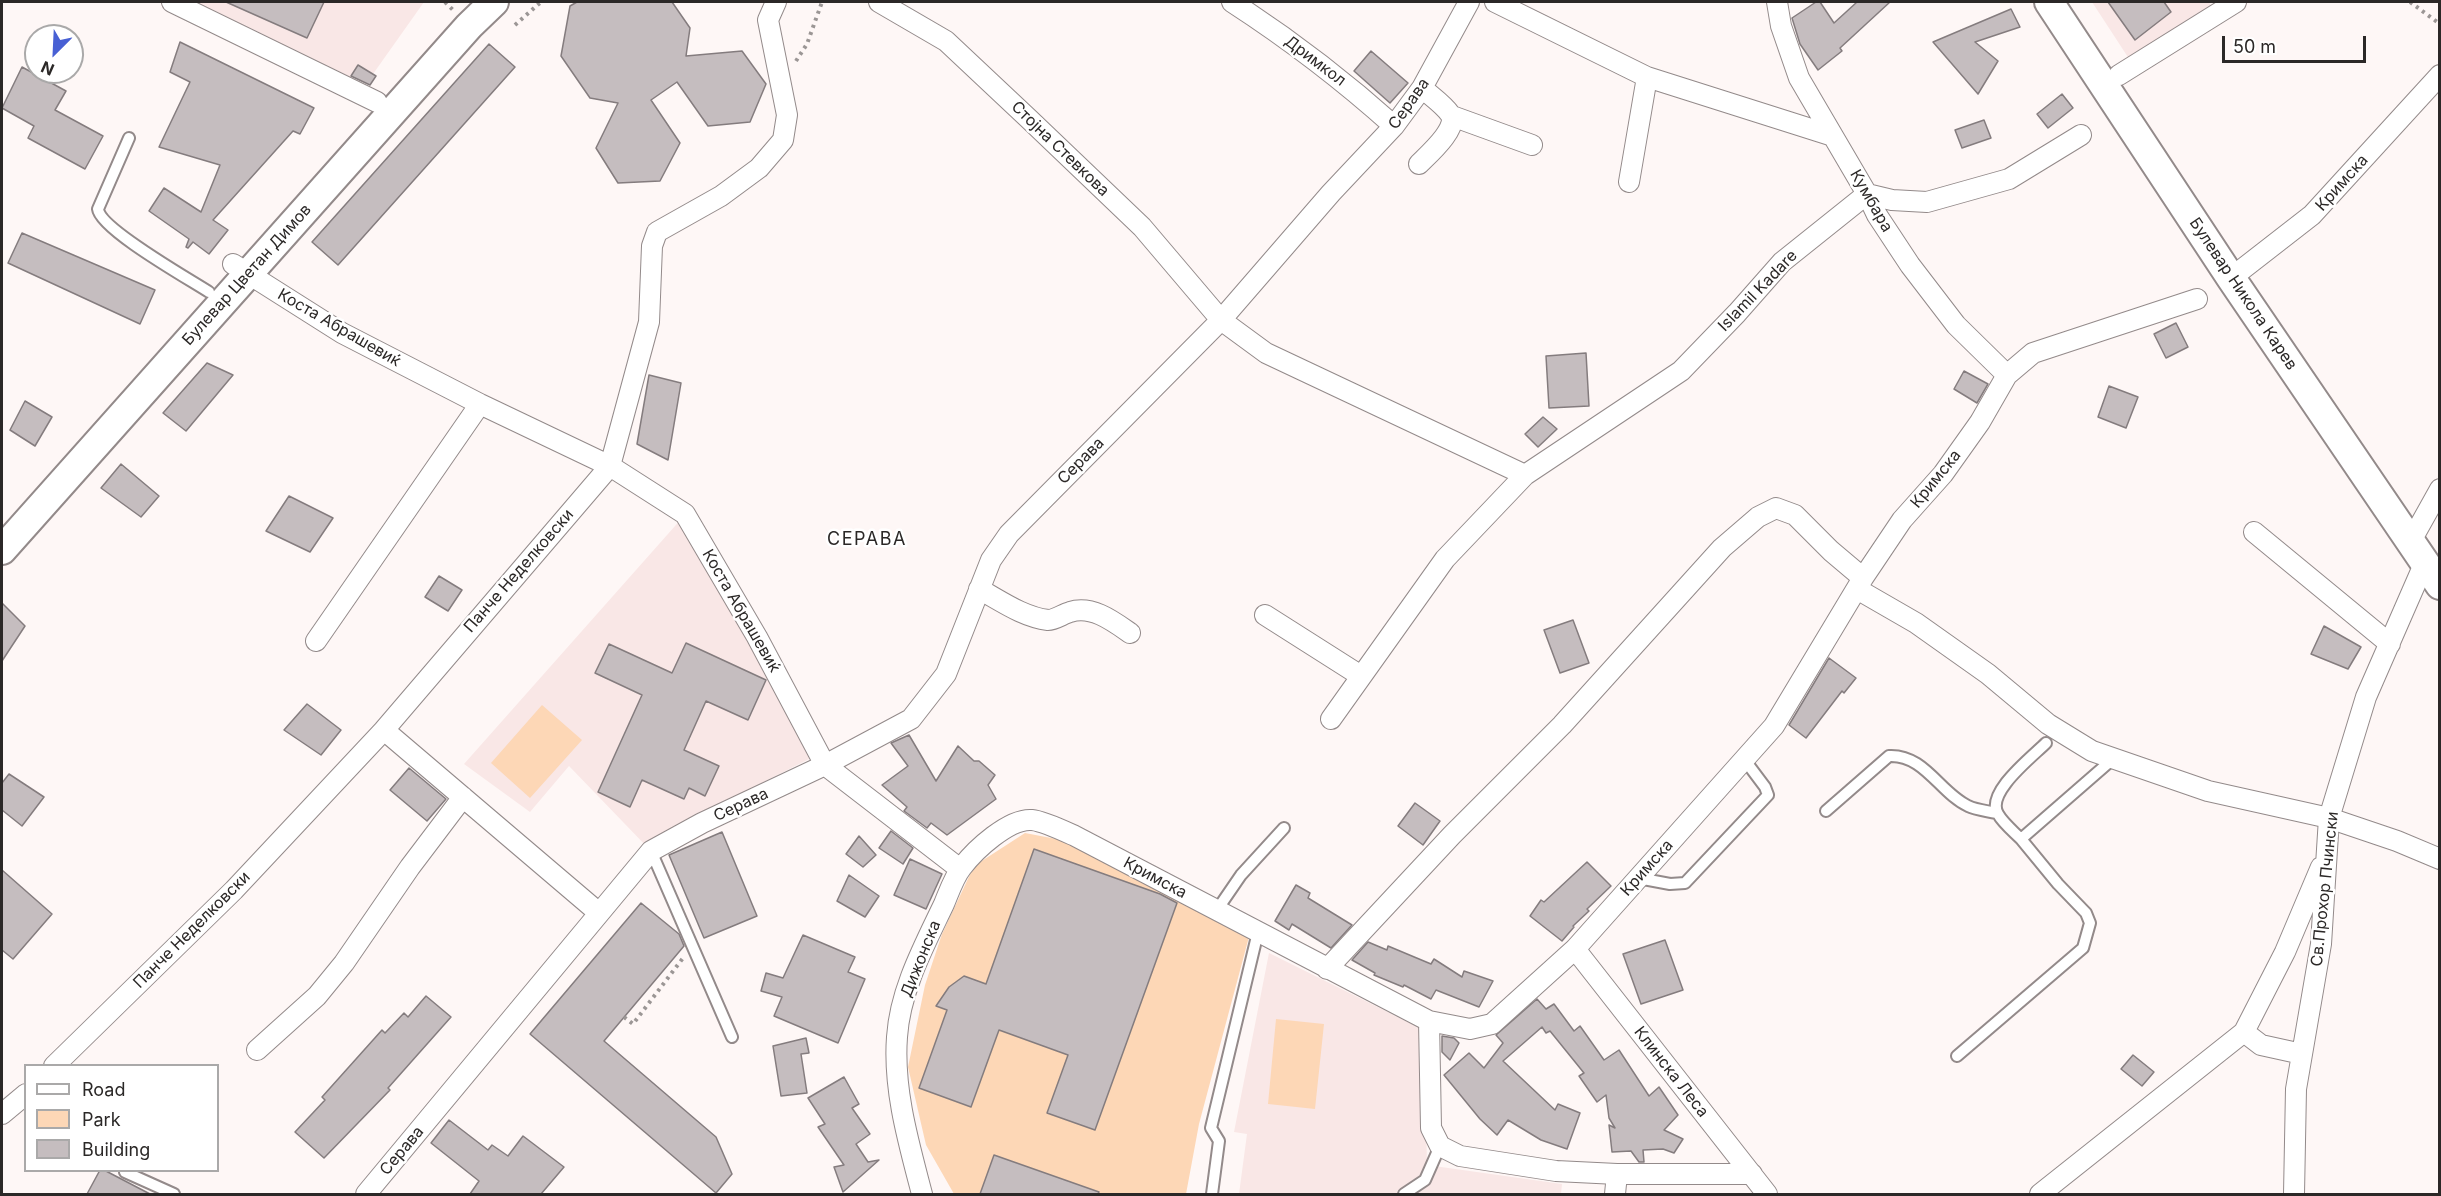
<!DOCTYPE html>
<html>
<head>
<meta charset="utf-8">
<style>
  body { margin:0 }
  #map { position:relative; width:2441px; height:1196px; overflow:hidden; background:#fef7f6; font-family:Inter,sans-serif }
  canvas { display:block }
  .frame { position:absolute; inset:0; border:3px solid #2b2827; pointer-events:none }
  .legend { position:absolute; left:24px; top:1064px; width:195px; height:108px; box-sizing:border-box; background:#fff; border:2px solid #aaa9a9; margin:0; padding:8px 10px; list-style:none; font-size:18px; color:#2b2827 }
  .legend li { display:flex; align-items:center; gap:12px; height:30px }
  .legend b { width:30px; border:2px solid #aaa9a9 }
  .north { position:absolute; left:24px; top:24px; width:60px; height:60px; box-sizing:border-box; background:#fff; border:2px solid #aaa9a9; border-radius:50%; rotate:204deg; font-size:16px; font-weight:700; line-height:24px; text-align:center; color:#2b2827 }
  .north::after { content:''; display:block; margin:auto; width:21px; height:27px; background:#4860d4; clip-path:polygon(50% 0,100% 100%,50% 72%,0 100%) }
  .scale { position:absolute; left:2222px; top:36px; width:144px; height:27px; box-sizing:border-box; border:3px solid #2b2827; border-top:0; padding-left:8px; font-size:18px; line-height:21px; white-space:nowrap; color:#2b2827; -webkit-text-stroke:4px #fff; paint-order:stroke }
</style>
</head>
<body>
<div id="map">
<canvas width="2441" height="1196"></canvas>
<div class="frame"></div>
<ul class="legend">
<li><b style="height:8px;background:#fff"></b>Road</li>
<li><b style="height:16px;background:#fdd7b6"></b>Park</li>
<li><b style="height:16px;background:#c5bdbf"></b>Building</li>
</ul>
<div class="north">N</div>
<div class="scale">50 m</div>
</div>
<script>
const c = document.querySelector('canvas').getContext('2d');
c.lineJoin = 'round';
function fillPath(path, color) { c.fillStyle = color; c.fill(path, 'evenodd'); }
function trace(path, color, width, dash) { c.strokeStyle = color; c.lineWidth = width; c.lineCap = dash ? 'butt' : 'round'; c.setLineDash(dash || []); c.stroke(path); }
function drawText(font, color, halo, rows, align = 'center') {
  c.font = font + ' Inter,sans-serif'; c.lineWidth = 5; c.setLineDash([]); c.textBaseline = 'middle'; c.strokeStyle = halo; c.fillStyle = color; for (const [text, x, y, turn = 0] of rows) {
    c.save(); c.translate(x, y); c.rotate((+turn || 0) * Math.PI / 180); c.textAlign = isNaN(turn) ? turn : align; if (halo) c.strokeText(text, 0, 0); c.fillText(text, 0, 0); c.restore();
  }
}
const built = new Path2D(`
  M192,2H424L373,74L358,65L348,81Z
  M2092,2H2209L2219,22L2137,71Z
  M683,517L811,758L724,802L651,851L569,766L530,812L464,764Z
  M1269,953L1424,1030L1427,1165L1562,1184L1561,1194H1239L1247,1134L1234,1132Z`);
const green = new Path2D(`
  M542,705L582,740L530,798L491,763Z
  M1025,833L1072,842L1250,933L1199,1124L1186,1194H954L926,1145L908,1067L925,985L942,934L974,866Z
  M1276,1019L1324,1024L1315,1109L1268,1104Z`);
const building = new Path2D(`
  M226,2H324L307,38Z
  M577,2H672L690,28L686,56L742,51L766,84L750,122L708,126L677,82L651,100L680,143L660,181L618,183L596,148L618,103L590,98L561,56L570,6Z
  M1816,2H1820L1834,23L1857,2H1890L1840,48L1842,51L1818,70L1800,44L1792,18Z
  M2108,2H2164L2171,12L2135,40Z
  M2011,9L2020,27L1975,42L1998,61L1978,94L1933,42Z
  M180,42L314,108L300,134L293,131L213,220L228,230L209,254L193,242L188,248L186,247L189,239L149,211L164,188L201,212L220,165L159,147L190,82L170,72Z
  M489,44L515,67L338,265L312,242Z
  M1371,51L1408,83L1390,103L1354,71Z
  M358,65L376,76L370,85L351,76Z
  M22,67L66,91L55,110L103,136L85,169L28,138L34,126L2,108Z
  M2062,94L2073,108L2048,128L2037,114Z
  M1984,120L1991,138L1962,148L1955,130Z
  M22,233L155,290L140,324L8,263Z
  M2176,323L2188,347L2166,358L2154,334Z
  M1586,353L1589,406L1549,408L1546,356Z
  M207,363L233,375L186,431L163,413Z
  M1964,371L1988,384L1977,403L1954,389Z
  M649,375L681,383L668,460L637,444Z
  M2109,386L2138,397L2126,428L2098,417Z
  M25,401L52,417L35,446L10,430Z
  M1543,417L1557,429L1538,447L1525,434Z
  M121,464L159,496L141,517L101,488Z
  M289,496L333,518L310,552L266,531Z
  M439,576L462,590L448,611L425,597Z
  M2,603L25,626L2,661Z
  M1573,620L1589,663L1560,673L1544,630Z
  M2324,626L2361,647L2348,669L2311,654Z
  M686,643L766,680L748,720L706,701L684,750L719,766L705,796L689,788L684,799L642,780L630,807L598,792L642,695L595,673L609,644L672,673Z
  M1829,658L1856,678L1844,693L1842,691L1806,738L1789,725Z
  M307,704L341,730L321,755L284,730Z
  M909,735L936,781L958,746L974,761H979L995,775L988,785L996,799L947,835L931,823L927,828L904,811L907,807L882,785L908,766L891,743Z
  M409,768L446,799L427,821L390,790Z
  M9,774L44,797L22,826L2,810V783Z
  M1415,803L1440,821L1423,845L1398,826Z
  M891,831L913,848L903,864L879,848Z
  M722,832L757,916L704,938L669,855Z
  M859,836L876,855L863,867L846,854Z
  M1034,849L1160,894L1177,903L1095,1130L1047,1113L1068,1055L999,1030L971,1107L919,1088L947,1010L936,1006L949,987L964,976L986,984Z
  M910,859L942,874L926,909L894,895Z
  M1587,862L1611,886L1587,909L1589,911L1573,926L1574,927L1562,941L1530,916L1541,900L1544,902Z
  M2,870L52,914L13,959L2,950Z
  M849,875L879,896L865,917L837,901Z
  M1296,885L1310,893L1308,898L1352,925L1331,948L1292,924L1289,930L1275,921Z
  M641,903L679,934L684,946L604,1041L716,1137L732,1174L716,1193L530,1034Z
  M803,935L855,957L848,972L865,979L838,1043L774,1016L782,997L761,991L766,973L783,978Z
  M1665,940L1683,990L1641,1004L1623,954Z
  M1368,942L1387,950L1388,946L1431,964L1434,959L1462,977L1464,971L1493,981L1479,1007L1436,990L1431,999L1404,985L1403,987L1374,975L1375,973L1352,960Z
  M426,996L451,1017L388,1088L390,1090L324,1158L295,1132L325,1100L322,1097L382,1030L385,1033L404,1013L408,1017Z
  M1537,999L1546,1009L1554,1004L1574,1031L1580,1026L1604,1060L1619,1050L1649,1096L1659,1087L1678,1115L1664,1130L1683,1139L1674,1153L1663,1149L1643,1150L1644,1162H1639L1631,1151L1612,1152L1609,1125L1615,1128L1609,1118L1606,1095L1597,1102L1579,1076L1584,1073L1550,1031L1546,1033L1542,1027L1503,1061L1555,1110L1558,1104L1580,1113L1567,1149L1541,1140L1508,1120L1497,1135L1480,1119L1444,1075L1469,1053L1484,1068L1503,1043L1496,1035Z
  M1442,1036L1454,1038L1459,1043L1450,1060L1442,1052Z
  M806,1038L809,1053L801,1054L807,1093L781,1096L773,1046Z
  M2133,1055L2154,1072L2142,1086L2121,1069Z
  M844,1077L859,1104L852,1108L870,1134L856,1144L868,1162L879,1160L843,1192L834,1167L844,1165L818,1127L825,1124L808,1098Z
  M449,1120L488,1150L492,1145L508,1156L523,1136L564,1167L541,1194H470L479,1181L431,1143Z
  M994,1155L1099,1192L1098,1194H980Z
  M100,1170H104L150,1194H87Z`);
const path = new Path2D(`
  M445,2L453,10
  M2410,2L2440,24
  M515,25L541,2
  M796,61L807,44L822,2
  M624,1017L633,1024L683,958`);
const lane = new Path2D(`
  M129,138L98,209C100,229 189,279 209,292
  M1826,811L1889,756C1924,754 1940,793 1968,806C1976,810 1988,811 1996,813
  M2021,839C2013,831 2003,823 1998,814C1985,793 2032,757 2046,743
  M651,851L732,1037
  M1638,878L1670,884L1685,883L1768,795L1765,787L1744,759
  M1217,910L1241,875L1284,828
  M1957,1056L2083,948L2090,923L2086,913L2058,884L2021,839L2114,758
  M125,1172L174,1194
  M1212,1194L1219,1141L1211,1128L1258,932
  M1404,1194L1425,1180L1440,1146`);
const street = new Path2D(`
  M172,2L377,102
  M879,2L946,41L1029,119L1142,227L1221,320L1266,353L1525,475
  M1232,2C1289,39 1344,81 1394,126
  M1495,2L1647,77L1833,136
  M1777,2L1781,26L1799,78L1867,194L1877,215L1910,265L1956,325L2007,375
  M2119,75L2236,2
  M1452,116L1532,145
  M1419,164C1428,155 1460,127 1450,114C1444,105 1431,96 1422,88
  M1629,182L1647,77
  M1867,194L1892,200L1927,202L2009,179L2081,135
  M233,264L342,333L480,404L610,466L685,514L757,637L825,765L960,869
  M2231,278L2312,215L2440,75
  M2254,532L2390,644
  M2411,541L2440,489
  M979,589C1001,601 1023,617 1048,620C1055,620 1063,614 1070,612C1092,605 1113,621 1130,633
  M1857,589L1916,623L1988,674L2048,724L2092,751L2208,791L2329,818L2397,841L2440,859
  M1265,615L1361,676
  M316,641L480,404
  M1331,719L1445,559L1525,475L1681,371L1737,313L1782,262L1867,194
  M384,730L599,913
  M1575,949L1767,1194
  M1327,969L1452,835L1562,725L1722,548L1758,517L1776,508L1795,515L1831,551L1863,578
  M1429,1021L1431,1128L1440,1146L1460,1156L1556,1171L1617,1174L1615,1194
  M2244,1032L2261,1045L2302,1054
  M257,1050L317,996L344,963L410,867L463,797
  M54,1066L234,890L384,730L610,466L649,322L652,246L657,232L721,196L759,168L783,140L787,115L768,20L776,2
  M2,1114L26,1094
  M1617,1174H1752
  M366,1194L651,851L702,823L825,765L911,719L946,674L991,560L1009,534L1221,320L1331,193L1394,126L1422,88L1469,2
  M922,1194C909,1144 893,1090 897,1037C900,990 924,946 944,904C949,892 954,877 962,867C975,850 1009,818 1032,820C1043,821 1064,831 1075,836L1429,1021L1470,1029L1492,1024L1575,949L1774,726L1863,578L1902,520L1943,474L1980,422L2007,375L2033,353L2197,299
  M2040,1194L2244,1032L2285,952L2321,867
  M2294,1194L2296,1089L2321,944L2329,818L2366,697L2425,562`);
const secondary = new Path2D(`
  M2049,2L2231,278L2440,585
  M2,550L469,26L494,2`);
const streetNames = [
  ["Дримкол",1315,61,37],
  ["Серава",1409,104,-55],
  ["Стојна Стевкова",1060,149,44],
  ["Кримска",2342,183,-48],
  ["Кумбара",1871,201,60],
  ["Булевар Цветан Димов",247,275,-48],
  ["Islamil Kadare",1758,291,-46],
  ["Булевар Никола Карев",2243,294,56],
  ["Коста Абрашевиќ",339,328,30],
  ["Серава",1081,461,-45],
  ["Кримска",1936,479,-51],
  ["Панче Неделковски",519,571,-49],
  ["Коста Абрашевиќ",741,611,60],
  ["Серава",741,805,-25],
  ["Кримска",1647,868,-48],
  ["Кримска",1155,878,28],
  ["Св.Прохор Пчински",2325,889,-84],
  ["Панче Неделковски",192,930,-45],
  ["Дижонска",921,959,-68],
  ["Клинска Леса",1671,1072,52],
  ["Серава",402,1151,-50]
];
const neighbourhoodNames = [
  ["СЕРАВА",867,540]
];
fillPath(built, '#f9e7e6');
fillPath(green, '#fdd7b6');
fillPath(building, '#c5bdbf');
trace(building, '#847c7e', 1.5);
trace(lane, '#938a8a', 14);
trace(street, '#938a8a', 22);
trace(secondary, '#938a8a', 32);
trace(path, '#9b9695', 4, [3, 4.5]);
trace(lane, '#fff', 10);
trace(street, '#fff', 20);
trace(secondary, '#fff', 28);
drawText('16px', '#2b2827', '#fff', streetNames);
c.letterSpacing = '1.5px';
drawText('18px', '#2b2827', '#fff', neighbourhoodNames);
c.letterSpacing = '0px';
</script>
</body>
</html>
